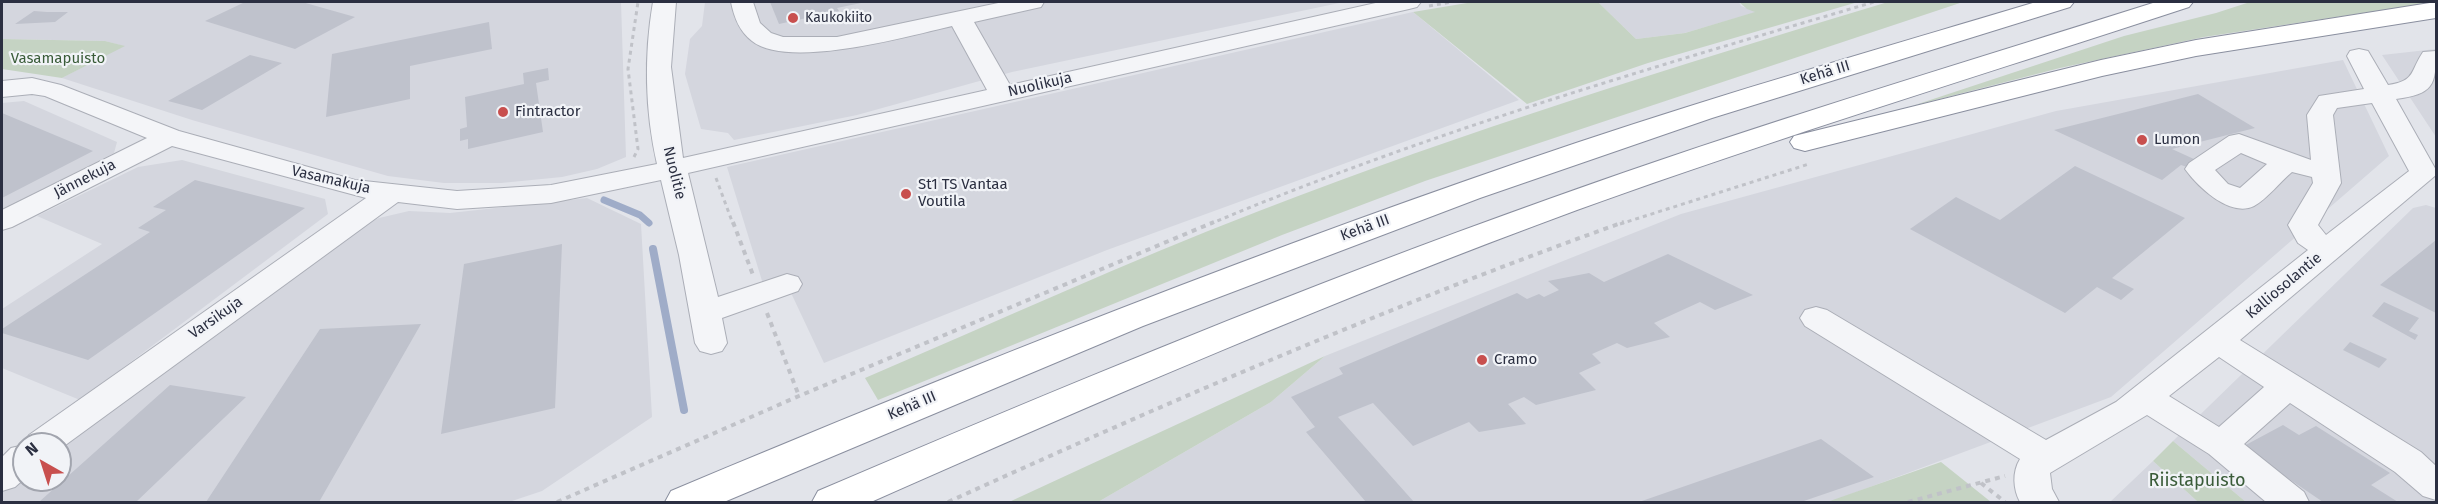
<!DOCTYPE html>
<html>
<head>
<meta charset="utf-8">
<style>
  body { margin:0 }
  #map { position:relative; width:2438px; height:504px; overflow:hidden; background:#e2e4ea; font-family:"Fira Sans",sans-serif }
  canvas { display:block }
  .frame { position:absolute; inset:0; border:3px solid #2b2f41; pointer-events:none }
  .north { position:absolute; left:12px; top:432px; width:60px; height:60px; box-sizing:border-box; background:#f1f3f7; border:2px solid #a2a5ae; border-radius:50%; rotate:321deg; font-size:16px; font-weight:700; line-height:24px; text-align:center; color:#2b2f41 }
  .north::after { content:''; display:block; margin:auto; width:21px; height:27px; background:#c84f4e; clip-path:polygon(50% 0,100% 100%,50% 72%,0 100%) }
</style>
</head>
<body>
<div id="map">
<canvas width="2438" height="504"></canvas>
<div class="frame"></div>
<div class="north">N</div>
</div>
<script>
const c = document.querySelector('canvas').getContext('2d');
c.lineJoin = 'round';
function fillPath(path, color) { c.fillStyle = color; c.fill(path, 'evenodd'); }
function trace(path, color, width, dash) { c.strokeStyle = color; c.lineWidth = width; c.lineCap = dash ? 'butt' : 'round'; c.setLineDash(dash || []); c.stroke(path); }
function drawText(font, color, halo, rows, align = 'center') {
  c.font = font + ' "Fira Sans",sans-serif'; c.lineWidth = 4.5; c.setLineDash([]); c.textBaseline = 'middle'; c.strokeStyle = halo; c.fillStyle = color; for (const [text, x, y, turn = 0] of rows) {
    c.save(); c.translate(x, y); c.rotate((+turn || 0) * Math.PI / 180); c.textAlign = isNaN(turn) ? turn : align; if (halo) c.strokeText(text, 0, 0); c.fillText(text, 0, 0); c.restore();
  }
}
const built = new Path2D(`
  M2,2H621L626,157L597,169L562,177L501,183H444L388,176L192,120L62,78L123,46L105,41L2,39Z
  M705,2H1344L1012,72L857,115L734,140L728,133L701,129L685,74L690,39L702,26Z
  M1598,2H1739L1741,6L1757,12L1685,33L1636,39Z
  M1413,12L1519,100L1107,250L824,363L784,278L763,284L727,167Z
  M2436,49V137L2382,55Z
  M2343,60L2389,156L2111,397L1830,502H1098L1271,402L1325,356L1681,214L2056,111Z
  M24,101L117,142L114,153L2,209V103Z
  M182,160L325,199L328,214L80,400L2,368V309L102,244L37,216L138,167Z
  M587,198L641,224L652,417L542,491L509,502H2V490L24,474V480H60V447L357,228L379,218L409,211L450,213Z
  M2426,205L2436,208V502H2246L2173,441L2413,208Z
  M2153,461L2198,502H2110Z`);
const green = new Path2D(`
  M1473,2H1598L1636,39L1685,33L1755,12L1747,9L1739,2H1858L1648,63L1527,104L1413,12Z
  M1888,2H1963L1425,181L1282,235L878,400L865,378C996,322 1126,262 1259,211C1465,131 1676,66 1888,2Z
  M2250,2H2436L2204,37L2060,68L1912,106L2124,36L2216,13Z
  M2,39L105,41L125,46L62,78L2,69Z
  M1325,356L1271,402L1098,502H1009Z
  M2173,441L2246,502H2198L2153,461Z
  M1941,462L1991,502H1827Z`);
const streamFar1 = new Path2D(`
  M604,200L640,215L649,223`);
const stream = new Path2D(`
  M653,249L684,410`);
const building = new Path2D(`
  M245,2H302L355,17L295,49L205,21Z
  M770,2H861V3L837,8L839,11L779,24Z
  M34,11L47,12H68L55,22L15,24Z
  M489,22L492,49L410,66V99L326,117L332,54Z
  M250,55L282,63L202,110L168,101Z
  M548,68L549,80L536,83L543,132L468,149V139L460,141V129L467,127L465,97L524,84L523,73Z
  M2198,94L2255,128L2172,149L2196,160L2187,167L2181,165L2162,180L2054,130Z
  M2,113L93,151L2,198Z
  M2075,166L2185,218L2112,278L2134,289L2121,300L2097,287L2065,313L1910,229L1956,197L2000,220Z
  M195,180L305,208L88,360L2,333V329L150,232L138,228L166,210L153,207Z
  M2436,240V313L2380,285Z
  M562,244L555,408L441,434L464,264Z
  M1668,254L1753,295L1715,310L1700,302L1654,323L1670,337L1627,348L1617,343L1592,354L1601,363L1579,373L1596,390L1536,405L1524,397L1508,404L1526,424L1479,432L1469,422L1413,446L1373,403L1338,417L1414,502H1366L1306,432L1315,427L1291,397L1343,374L1339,368L1517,293L1527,299L1539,294L1544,297L1559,290L1548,281L1589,273L1604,282Z
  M2384,302L2419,318L2409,331L2418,335L2415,340L2372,316Z
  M421,324L319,502H206L320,329Z
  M2350,342L2387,359L2379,368L2343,350Z
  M170,385L246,397L136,502H39Z
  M2283,425L2299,435L2316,426L2390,473L2371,485L2398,502H2323L2242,447Z
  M1821,439L1874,477L1801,502H1639Z`);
const pathFar1 = new Path2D(`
  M1429,6L1452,2
  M634,157L638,149L628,69L638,2
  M716,178L733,224
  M1210,224C1426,133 1650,68 1874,2
  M1620,224L1809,164`);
const path = new Path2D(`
  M733,222L753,275
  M767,313L799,396
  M1981,483L2005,502
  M557,502L799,396L1214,222
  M948,502C1170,401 1394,304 1624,222
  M1908,502L2005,476`);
const minor = new Path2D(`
  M653,2H676L671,67L683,158L987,90L952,26C909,36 788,70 752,41C739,31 734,17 731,2H753L760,23L771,33L783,37H837L1003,2H1044L1041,7L974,22L1010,85L1380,2H1421L1417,7L1409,9L688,173L718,297L787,274L798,277L802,284L798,291L722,318L727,343L722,351L711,354L700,351L695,343L679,255L661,180L551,203L457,209L398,202L60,449V444H24V479L15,487L2,491V457L11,448L24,445L29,435L366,198L172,146L12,227L2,230V210L147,138L45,96L32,94L2,97V81L32,78L61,85L179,131L355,180L457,191L551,185L657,164C645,111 644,54 653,2Z
  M2359,49L2368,51L2388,85C2416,81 2410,71 2423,52L2436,51C2436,86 2433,94 2396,99L2436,170V175L2240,340L2421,452L2436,466V500L2423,496L2395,472L2290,403L2244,444L2304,492L2309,502H2266L2209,454L2147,415L2050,473L2052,489L2059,502H2020C2013,489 2012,472 2020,459L1805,326L1800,318L1805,310L1816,307L1827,310L2046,440L2116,402L2308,250L2298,243L2288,225L2313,183L2312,177L2292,172C2280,182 2267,199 2254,206C2230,218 2197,186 2185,169L2189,163L2229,136L2239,134L2311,160L2307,115L2319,96L2364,89L2347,56L2350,51ZM2372,103L2409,171L2326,235L2318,225L2341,183L2333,115L2337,108ZM2241,153L2267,164L2240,188L2228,184L2215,170ZM2219,357L2264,387L2219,427L2169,396Z`);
const highway = new Path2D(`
  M2036,2H2074L2070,7L1712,118L1480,198L1143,326L724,502H665L671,491C969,366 1269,246 1576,143C1728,92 1882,48 2036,2Z
  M2156,2H2193L2189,7C1985,74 1779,137 1577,210C1338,298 1104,399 871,502H812L818,491C1059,388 1302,287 1549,199C1749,127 1953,66 2156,2Z
  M2436,2V18L2196,56L2102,76L1805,151L1794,148L1790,142L1794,136L2101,60L2196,40Z`);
const markers = [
  [793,18,6,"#c84f4e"],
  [503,112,6,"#c84f4e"],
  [2142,140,6,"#c84f4e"],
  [906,194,6,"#c84f4e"],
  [1482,360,6,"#c84f4e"]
];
const farPoinames = [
  ["Kaukokiito",805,18]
];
const parkNames = [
  ["Vasamapuisto",58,59]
];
const streetNames = [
  ["Kehä III",1825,73,-17],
  ["Nuolikuja",1040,85,-13],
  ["Nuolitie",674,173,76],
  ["Jännekuja",85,179,-27],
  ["Vasamakuja",331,180,13],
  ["Kehä III",1365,228,-20],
  ["Kalliosolantie",2284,286,-40],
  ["Varsikuja",216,318,-35],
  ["Kehä III",912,406,-23]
];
const poiNames = [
  ["Fintractor",515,112],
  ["Lumon",2154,140],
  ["St1 TS Vantaa",918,185],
  ["Voutila",918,202],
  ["Cramo",1494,360]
];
const nearParknames = [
  ["Riistapuisto",2197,481]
];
fillPath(built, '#d4d6de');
fillPath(green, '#c5d3c3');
trace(streamFar1, '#9facc8', 7);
trace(stream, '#9facc8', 8);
fillPath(building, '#bfc2cc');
trace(minor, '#abaeb7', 2);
trace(highway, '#8a8f9f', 2);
trace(pathFar1, '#c0c2c8', 3, [4, 4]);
trace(path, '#c0c2c8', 4, [5, 5]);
fillPath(minor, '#f4f5f8');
fillPath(highway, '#fff');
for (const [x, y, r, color] of markers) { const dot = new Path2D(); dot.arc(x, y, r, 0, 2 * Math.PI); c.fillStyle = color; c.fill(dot); trace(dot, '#f1f3f7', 2); }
drawText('14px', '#2b2f41', '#f1f3f7', farPoinames, 'left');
drawText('15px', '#3a5c39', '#f1f3f7', parkNames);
drawText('15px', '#2b2f41', '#f1f3f7', streetNames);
drawText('15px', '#2b2f41', '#f1f3f7', poiNames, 'left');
drawText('18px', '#3a5c39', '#f1f3f7', nearParknames);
</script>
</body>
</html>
